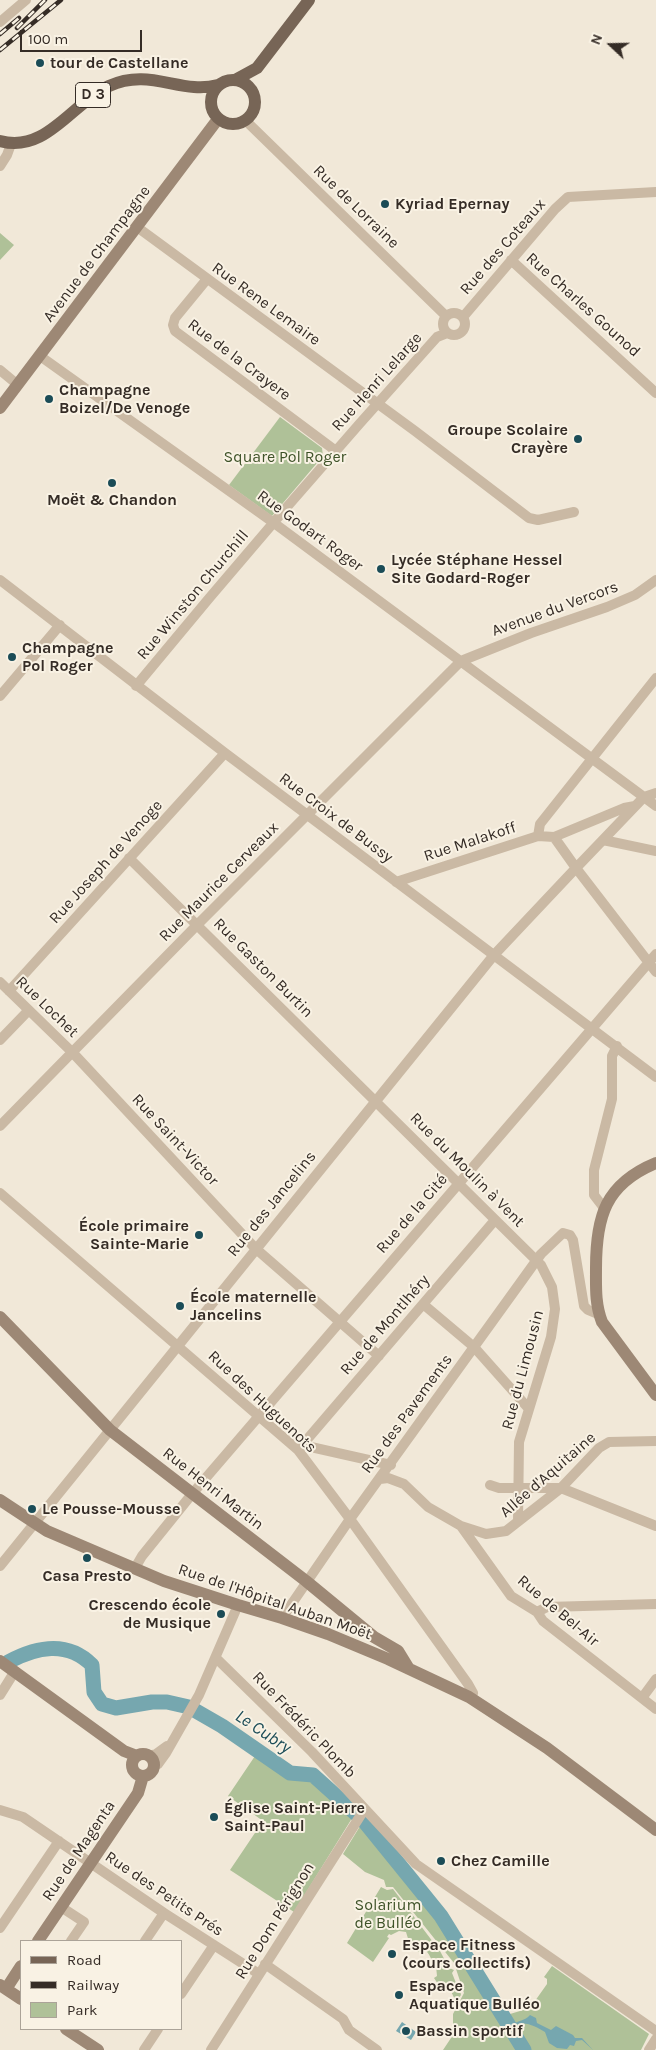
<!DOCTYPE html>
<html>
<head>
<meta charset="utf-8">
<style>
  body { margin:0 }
  #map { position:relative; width:656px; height:2050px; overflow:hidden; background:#f1e8d8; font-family:Karla,sans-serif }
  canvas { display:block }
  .legend { position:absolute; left:20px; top:1940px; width:162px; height:90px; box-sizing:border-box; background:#f9f2e4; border:1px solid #aba398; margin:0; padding:6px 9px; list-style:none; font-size:15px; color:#352c26 }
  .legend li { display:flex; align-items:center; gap:10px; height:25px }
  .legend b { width:25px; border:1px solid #aba398 }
  .north { position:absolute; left:586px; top:20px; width:50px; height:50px; -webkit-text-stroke:4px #f9f2e4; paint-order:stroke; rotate:291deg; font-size:14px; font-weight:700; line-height:20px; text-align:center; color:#352c26 }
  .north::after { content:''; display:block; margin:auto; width:18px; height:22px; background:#352c26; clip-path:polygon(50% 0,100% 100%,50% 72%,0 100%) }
  .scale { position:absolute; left:20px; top:30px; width:122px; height:22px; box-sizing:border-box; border:2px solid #352c26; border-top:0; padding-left:6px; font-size:15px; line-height:18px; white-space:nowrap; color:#352c26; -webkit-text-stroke:4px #f9f2e4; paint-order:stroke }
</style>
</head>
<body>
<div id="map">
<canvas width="656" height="2050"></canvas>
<ul class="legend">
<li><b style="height:6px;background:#776556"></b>Road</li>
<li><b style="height:6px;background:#352c26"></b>Railway</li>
<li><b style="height:14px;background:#afc198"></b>Park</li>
</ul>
<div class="north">N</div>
<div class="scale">100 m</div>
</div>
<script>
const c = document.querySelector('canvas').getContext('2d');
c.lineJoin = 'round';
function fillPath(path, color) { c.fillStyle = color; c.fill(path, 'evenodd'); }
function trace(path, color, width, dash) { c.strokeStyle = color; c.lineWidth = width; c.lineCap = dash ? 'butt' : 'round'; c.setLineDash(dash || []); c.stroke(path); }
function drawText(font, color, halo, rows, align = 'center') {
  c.font = font + ' Karla,sans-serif'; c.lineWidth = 4; c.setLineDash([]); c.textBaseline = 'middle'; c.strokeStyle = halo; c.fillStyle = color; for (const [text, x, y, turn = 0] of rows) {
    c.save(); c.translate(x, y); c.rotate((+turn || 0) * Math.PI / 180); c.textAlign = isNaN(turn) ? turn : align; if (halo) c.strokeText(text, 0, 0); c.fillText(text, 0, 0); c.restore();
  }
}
const green = new Path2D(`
  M0,233L14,245L0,260Z
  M280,417L322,448L323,456L272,516L229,485Z
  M255,1756L290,1778L311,1779L354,1815L294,1912L230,1870L263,1821L228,1796Z
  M365,1818L442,1913L507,2017L510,2014L530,2008L547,1984V1979L544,1977L552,1966L649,2034L641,2050H443L453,2035V2014L464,1993L454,1963L393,1887H386L384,1880L365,1872L343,1854Z
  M381,1887L387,1890L393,1889L433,1942L434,1947L440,1951L449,1968L454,1970L452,1973L456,1983L459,1985L461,1995L456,2002L450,1989L440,1987L434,1978L437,1976L436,1966C431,1961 430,1953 424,1949L418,1952L415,1950V1945H410L406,1932L399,1931L391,1935L389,1934L387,1937L389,1938L373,1962L347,1943Z`);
const water = new Path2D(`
  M530,2015L536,2018L537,2023L551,2030L556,2026L573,2035L575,2038H582L593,2050L582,2040L576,2041L574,2046L570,2045L567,2049L557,2048L549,2043L545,2032C535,2026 523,2019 513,2027L512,2025C518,2020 525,2021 530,2015Z
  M402,2022L416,2032L411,2040L396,2031Z`);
const river = new Path2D(`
  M8,1662C36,1647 67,1640 92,1665L94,1692L102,1704L116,1708L152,1702H167L189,1707L222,1726L290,1773L313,1775L364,1821L441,1916L524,2050`);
const street = new Path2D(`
  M0,22L26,0
  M245,120L446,316
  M0,166L7,155L11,144
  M137,227L415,431L529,518L538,520L574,512
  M511,260L656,393
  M207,279L175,318L173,325L175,331L336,451
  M443 324a11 11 0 1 1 22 0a11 11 0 1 1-22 0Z
  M463,317L555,209L568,197L656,192
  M40,356L274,523L656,806
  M0,370L18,385
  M0,580L225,753L656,1077
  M136,686C234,567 334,451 437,337L447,333
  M0,696L60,625
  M538,836L540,824L656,678
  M554,837L576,868L644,797L656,793
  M603,840L656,851
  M129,858L541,1265L552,1287L555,1309L551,1337L519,1442L518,1521
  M396,882L538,836L554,837L624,808L635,806
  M0,982L73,1053L255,1248L379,1356
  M9,991L225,753
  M0,1040L28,1011
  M0,1126L198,924L461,661L531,633L607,607L635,595L656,580
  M0,1193L298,1450L350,1519L468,1684L473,1693L469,1697
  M604,1208L594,1195V1170L612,1099V1056L617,1046
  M423,1304L474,1347L529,1409
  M302,1445L391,1465
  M298,1450L495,1220
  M380,1479L388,1478L404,1484L428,1507L461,1526L511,1596L537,1612L543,1621L656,1709
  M490,1485L499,1488H561L656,1526
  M461,1526L486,1534L506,1531L561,1488L599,1448L609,1442L656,1441
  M0,1566L494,955L576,868L656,972
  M135,1568L142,1556L192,1494L656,954
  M537,1612L547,1607L656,1604
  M282,1618L350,1519L541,1254L563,1233L570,1235L573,1240L584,1306L588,1310L600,1315
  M216,1658L312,1752L416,1864L656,2031
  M0,1695L15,1671
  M642,1698L656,1679
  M148,1756L156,1754L167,1746
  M154,1766L158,1764L166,1753L199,1695L238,1605
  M0,1810L23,1817L164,1913L259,1974
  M61,1907L84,1922L71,1941
  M0,1928L59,1841
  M145,1941L164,1913
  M265,1964L343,2019L349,2030L377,2050
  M181,1994L214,1945
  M144,2050L158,2029
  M211,2050L364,1810
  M649,2050L656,2039`);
const secondary = new Path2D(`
  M0,408L218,119
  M656,1163C605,1184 596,1217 596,1268C596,1287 595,1304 602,1322L656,1395
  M0,1317L110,1430L306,1581L374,1637L398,1651L409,1669
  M0,1500L47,1531L164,1581L238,1605L282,1618L328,1634L388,1659L469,1697L547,1748L656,1830
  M0,1661L124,1751L137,1756
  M132 1765a11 11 0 1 1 22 0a11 11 0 1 1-22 0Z
  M38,1941L138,1793L143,1776
  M0,1985L21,1999
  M6,1989L21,1966
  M66,2029L98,2050`);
const primary = new Path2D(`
  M211 102a22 22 0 1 1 44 0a22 22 0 1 1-44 0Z
  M235,80L257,68L309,0
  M0,141C46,154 72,103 109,86C150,67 181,95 218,85`);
const rail = new Path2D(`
  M17,28L45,0
  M0,34L19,18
  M0,50L61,0`);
const markers = [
  [40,63,5,"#1b4c57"],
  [385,204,5,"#1b4c57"],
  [49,399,5,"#1b4c57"],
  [578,439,5,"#1b4c57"],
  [112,483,5,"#1b4c57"],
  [381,569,5,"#1b4c57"],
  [12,657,5,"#1b4c57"],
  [199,1235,5,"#1b4c57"],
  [180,1306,5,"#1b4c57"],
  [32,1509,5,"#1b4c57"],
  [87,1558,5,"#1b4c57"],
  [221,1614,5,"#1b4c57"],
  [214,1817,5,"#1b4c57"],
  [441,1861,5,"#1b4c57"],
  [392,1954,5,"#1b4c57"],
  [399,1995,5,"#1b4c57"],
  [406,2031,5,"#1b4c57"]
];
const shields = [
  [93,95,35]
];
const shieldNames = [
  ["D 3",93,95]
];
const poiNames = [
  ["tour de Castellane",50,63],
  ["Kyriad Epernay",395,204],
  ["Champagne",59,390],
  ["Boizel/De Venoge",59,408],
  ["Groupe Scolaire",568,430,"right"],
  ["Crayère",568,448,"right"],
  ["Moёt & Chandon",112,500,"center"],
  ["Lycée Stéphane Hessel",391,560],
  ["Site Godard-Roger",391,578],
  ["Champagne",22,648],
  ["Pol Roger",22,666],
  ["École primaire",189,1226,"right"],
  ["Sainte-Marie",189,1244,"right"],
  ["École maternelle",190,1297],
  ["Jancelins",190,1315],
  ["Le Pousse-Mousse",42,1509],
  ["Casa Presto",87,1576,"center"],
  ["Crescendo école",211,1605,"right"],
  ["de Musique",211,1623,"right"],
  ["Église Saint-Pierre",224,1808],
  ["Saint-Paul",224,1826],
  ["Chez Camille",451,1861],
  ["Espace Fitness",402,1945],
  ["(cours collectifs)",402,1963],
  ["Espace",409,1986],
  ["Aquatique Bulléo",409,2004],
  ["Bassin sportif",416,2031]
];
const streetNames = [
  ["Rue de Lorraine",356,207,44],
  ["Rue des Coteaux",503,247,-49],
  ["Avenue de Champagne",97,254,-53],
  ["Rue Rene Lemaire",266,304,36],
  ["Rue Charles Gounod",583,305,42],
  ["Rue de la Crayere",239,360,37],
  ["Rue Henri Lelarge",377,382,-48],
  ["Rue Godart Roger",310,531,36],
  ["Rue Winston Churchill",193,595,-50],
  ["Avenue du Vercors",555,609,-20],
  ["Rue Croix de Bussy",336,818,37],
  ["Rue Malakoff",470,842,-18],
  ["Rue Joseph de Venoge",106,862,-48],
  ["Rue Maurice Cerveaux",219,882,-45],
  ["Rue Gaston Burtin",263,968,45],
  ["Rue Lochet",47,1007,44],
  ["Rue Saint-Victor",175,1140,47],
  ["Rue du Moulin à Vent",467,1170,45],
  ["Rue des Jancelins",272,1204,-51],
  ["Rue de la Cité",412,1214,-49],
  ["Rue de Montlhéry",385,1325,-49],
  ["Rue du Limousin",523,1370,-75],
  ["Rue des Huguenots",262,1402,43],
  ["Rue des Pavements",407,1414,-54],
  ["Allée d'Aquitaine",548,1475,-41],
  ["Rue Henri Martin",213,1489,38],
  ["Rue de l'Hôpital Auban Moët",275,1602,19],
  ["Rue de Bel-Air",558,1611,40],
  ["Rue Frédéric Plomb",304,1725,46],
  ["Rue de Magenta",79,1851,-56],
  ["Rue des Petits Prés",164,1894,34],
  ["Rue Dom Pérignon",275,1921,-58]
];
const parkNames = [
  ["Square Pol Roger",285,457],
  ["Solarium",388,1905],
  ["de Bulléo",388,1923]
];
const waterNames = [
  ["Le Cubry",263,1732,34]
];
fillPath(green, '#afc198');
fillPath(water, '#76a7af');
trace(river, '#76a7af', 15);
trace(street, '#cab9a4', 10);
trace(secondary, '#9d8875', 12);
trace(primary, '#776556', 12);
trace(rail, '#352c26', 4.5);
trace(rail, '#f9f2e4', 2.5, [8]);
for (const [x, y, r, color] of markers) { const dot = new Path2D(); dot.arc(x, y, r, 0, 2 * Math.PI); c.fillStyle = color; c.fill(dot); trace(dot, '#f9f2e4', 2); }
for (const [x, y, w] of shields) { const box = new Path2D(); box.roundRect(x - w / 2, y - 12.5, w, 25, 4); c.fillStyle = '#f9f2e4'; c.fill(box); trace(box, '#352c26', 1); }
drawText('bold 15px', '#352c26', null, shieldNames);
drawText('bold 16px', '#352c26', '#f9f2e4', poiNames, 'left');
drawText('16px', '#352c26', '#f9f2e4', streetNames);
drawText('16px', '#3f5329', '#f9f2e4', parkNames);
drawText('italic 18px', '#1b4c57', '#f9f2e4', waterNames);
</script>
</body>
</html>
